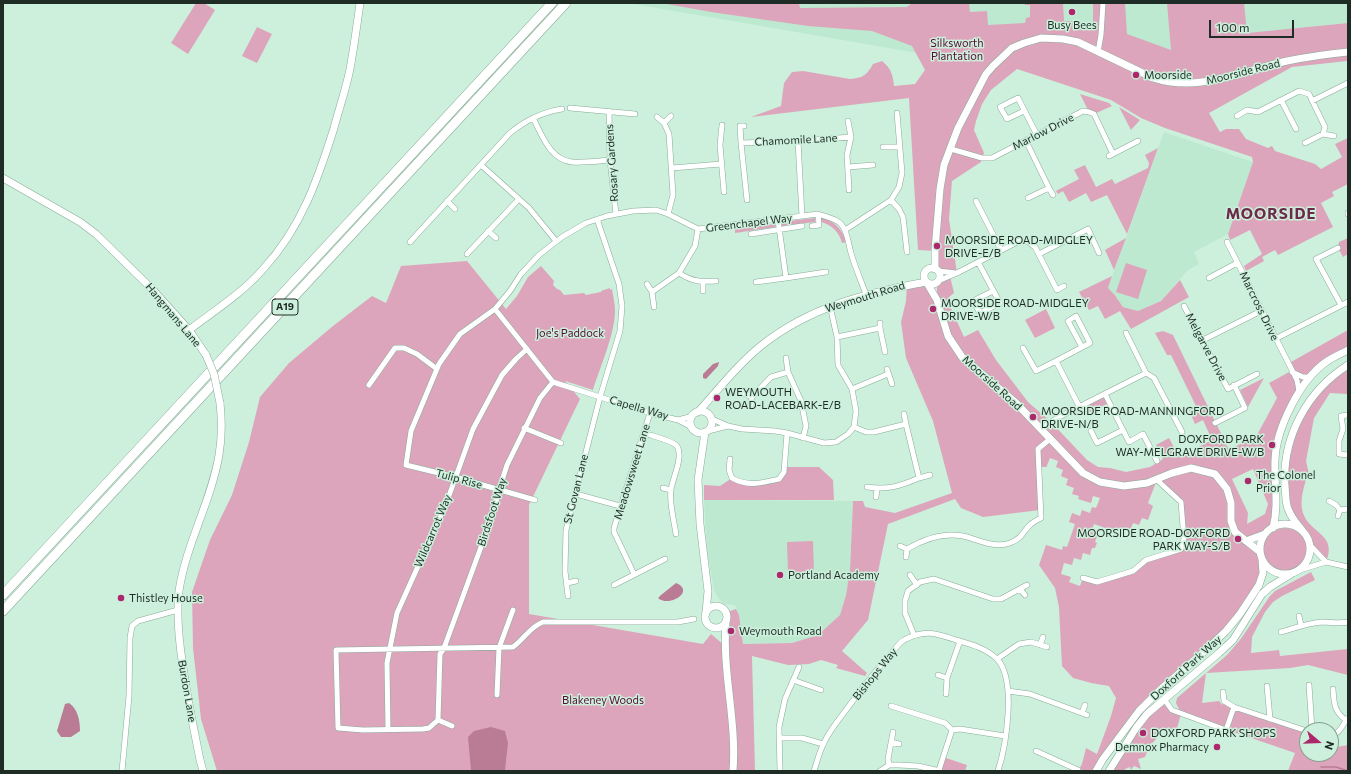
<!DOCTYPE html>
<html>
<head>
<meta charset="utf-8">
<style>
  body { margin:0 }
  #map { position:relative; width:1351px; height:774px; overflow:hidden; background:#ccf0dc; font-family:Commissioner,sans-serif }
  canvas { display:block }
  .frame { position:absolute; inset:0; border:4px solid #1f2c25; pointer-events:none }
  .north { position:absolute; left:1299px; top:722px; width:40px; height:40px; box-sizing:border-box; background:#ccf0dc; border:1px solid #87a293; border-radius:50%; rotate:109deg; font-size:11px; font-weight:700; line-height:16px; text-align:center; color:#1f2c25 }
  .north::after { content:''; display:block; margin:auto; width:14px; height:18px; background:#ad276d; clip-path:polygon(50% 0,100% 100%,50% 72%,0 100%) }
  .scale { position:absolute; left:1209px; top:20px; width:85px; height:18px; box-sizing:border-box; border:2px solid #1f2c25; border-top:0; padding-left:5px; font-size:12px; line-height:14px; white-space:nowrap; color:#1f2c25; -webkit-text-stroke:3px #ccf0dc; paint-order:stroke }
</style>
</head>
<body>
<div id="map">
<canvas width="1351" height="774"></canvas>
<div class="frame"></div>
<div class="north">N</div>
<div class="scale">100 m</div>
</div>
<script>
const c = document.querySelector('canvas').getContext('2d');
c.lineJoin = 'round';
function fillPath(path, color) { c.fillStyle = color; c.fill(path, 'evenodd'); }
function trace(path, color, width, dash) { c.strokeStyle = color; c.lineWidth = width; c.lineCap = dash ? 'butt' : 'round'; c.setLineDash(dash || []); c.stroke(path); }
function drawText(font, color, halo, rows, align = 'center') {
  c.font = font + ' Commissioner,sans-serif'; c.lineWidth = 3; c.setLineDash([]); c.textBaseline = 'middle'; c.strokeStyle = halo; c.fillStyle = color; for (const [text, x, y, turn = 0] of rows) {
    c.save(); c.translate(x, y); c.rotate((+turn || 0) * Math.PI / 180); c.textAlign = isNaN(turn) ? turn : align; if (halo) c.strokeText(text, 0, 0); c.fillText(text, 0, 0); c.restore();
  }
}
const built = new Path2D(`
  M628,3H1348V23L1208,37L1209,51L993,66Z
  M1164,132L1253,162L1228,234L1194,252L1199,264L1188,270L1161,301L1138,311L1123,307L1114,294L1108,288Z
  M704,500L853,501L850,570L846,595L840,615L818,635L792,643L743,644L739,615L735,605L724,604L718,598L714,590L707,550Z`);
const green = new Path2D(`
  M196,3H204L215,10L188,54L171,43Z
  M661,3H799L800,8L907,7L912,3H969L970,12L987,11L988,25L1025,23L1026,18L1030,17V5H1025V3H1063L1064,21H1081V23L1093,29V3H1125L1127,34L1171,50L1167,3H1244L1247,33L1348,23V63L1347,61L1292,67L1209,113L1220,132L1226,129H1239L1246,139L1268,148L1272,146L1275,151L1315,164L1321,169L1342,157L1335,144L1348,138V184L1332,192L1334,196L1321,203L1333,227L1278,255L1275,250L1262,257L1264,261L1246,271L1244,266L1262,254L1250,230L1230,240L1228,234L1253,162L1252,157L1165,128L1141,118L1111,100L1017,69L991,90L982,104L976,121L974,130L984,153L981,162L952,181L949,219L957,273L938,271L935,251L918,250L909,98L751,117L781,106L784,83L792,72L803,71L850,79C863,78 867,75 873,64L882,61C891,68 893,75 894,86L915,84L925,70L912,46L872,31L808,26L711,12Z
  M257,27L272,34L257,63L242,56Z
  M1080,94L1109,103L1112,106L1094,114L1089,112Z
  M1119,107L1140,120L1131,130Z
  M1158,148L1127,234L1107,195L1091,202L1086,193L1069,202L1063,191L1058,194L1056,191L1079,179L1074,170L1085,165L1096,187L1112,179L1115,184L1148,168L1149,163L1145,155Z
  M815,218V222L782,226L781,222Z
  M821,218C834,220 843,230 846,242L842,243C839,232 832,225 821,222Z
  M775,224L776,227L735,233V229Z
  M1126,238L1114,270L1105,250Z
  M1348,238V254L1343,257L1338,248L1339,242Z
  M467,261L506,309L517,296L528,277L541,266L554,281L553,285L557,289L560,290L564,295L584,293L586,295L601,292V291L610,288V290L612,289C613,296 615,303 615,311C615,334 600,367 593,390L565,381L580,399L529,505V614L703,644L711,634L724,645V613L736,609L739,615L743,644L792,643L818,635L840,615L846,595L850,570L853,501H863L865,507L895,513L952,493L933,421L906,358L901,322L906,301L907,285L926,282L937,299V282L950,276L954,293L949,297L950,306L964,337L978,330L996,360L1028,402L1051,422L1087,460L1098,467L1110,468L1126,472L1150,467L1163,459L1156,445L1169,438L1179,457L1212,440L1203,420L1195,424L1189,410L1196,406L1171,355H1167L1155,333L1163,331L1173,335L1229,450L1257,435L1277,398L1269,383L1291,371V362L1348,330V350L1325,362L1299,391L1276,447L1273,528L1265,534L1246,541L1260,552L1263,573L1240,614L1160,690L1096,771H1078L1082,764L1086,748L1097,754L1111,716L1116,698L1109,686L1091,683L1073,678L1062,666L1059,607L1055,588L1039,565L1046,545L1062,550L1063,546L1067,547L1075,524L1069,522L1072,513L1080,516L1082,510L1090,513L1092,507L1096,508L1100,498L1093,496L1091,503L1078,499L1079,496L1072,494L1074,488L1066,485L1068,479L1061,476L1063,470L1056,467L1058,461L1050,458L1046,468V467H1039L1040,510L983,517L961,508L955,499L888,524L868,620L842,651L867,673L865,676L836,668L838,665L821,660L809,664L788,665L752,656L755,771H217L201,719L193,648L192,592L210,540L232,495L249,442L260,397L289,363L333,326L372,296L386,303L401,266ZM1253,469L1268,504L1265,514L1247,524L1248,513L1232,479ZM1157,480L1181,502L1184,539L1181,549L1146,560L1133,571L1097,582L1083,578L1080,586L1069,582L1071,577L1061,574L1064,563L1072,565L1074,558L1081,560L1083,553L1090,555L1092,548H1095L1097,543L1095,542L1098,534L1091,532L1094,524L1122,534L1124,529L1130,531L1133,523L1139,525L1142,518L1148,520L1153,506L1148,503Z
  M1126,263L1147,270L1138,299L1116,292Z
  M1112,276L1108,288L1114,294L1123,307L1138,311L1161,301L1180,280L1189,297L1131,329L1120,311L1105,319L1098,306L1089,310L1079,292Z
  M1046,309L1055,328L1035,338L1025,320Z
  M1348,365V394L1330,393L1314,418L1306,461L1309,474L1307,476C1304,488 1299,500 1303,513C1310,534 1338,534 1326,562L1310,545L1304,533L1296,523L1286,498L1285,462L1308,402Z
  M1264,378L1248,407L1240,390Z
  M1105,394L1109,403L1086,414L1081,405Z
  M785,467H819L833,480L834,500H704V485L720,486L732,478L741,483L779,479Z
  M1263 550a22 22 0 1 1 44 0a22 22 0 1 1-44 0Z
  M813,541L814,572L788,573L787,542Z
  M1311,572L1315,580L1282,596L1273,602L1265,612L1252,637L1251,653L1279,650L1280,656L1348,649V675L1308,665L1290,668L1206,673L1202,703L1219,701L1222,705L1224,701L1307,731V754H1331V748L1348,745V771H1288L1295,753L1181,714L1177,728L1168,731L1160,729C1158,735 1156,742 1150,744L1145,757L1138,759L1141,769L1134,766L1131,770L1130,767L1125,769V771H1115V761L1136,728L1164,699L1172,710L1181,713L1176,703L1177,698L1227,655L1240,640L1270,596L1275,591Z
  M943,757L967,765L965,771H940Z`);
const water = new Path2D(`
  M719,362L718,366L706,379L703,378V374L713,364Z
  M676,583C696,591 669,608 658,598L661,595Z
  M69,703C78,709 80,721 80,731L71,737H61L57,731L65,704Z
  M491,727L505,731L508,743L505,770L504,771H471L468,737L474,731Z`);
const stream = new Path2D(`
  M1321,767H1336L1348,771`);
const street = new Path2D(`
  M1098,52L1101,35L1103,3
  M1281,100L1296,129
  M1312,101L1348,83
  M570,108L635,114
  M609,111L610,160L616,214
  M1024,111L1007,119L1000,107L1018,98L1037,135
  M1237,116L1247,110L1258,112L1299,91L1309,94L1325,127L1323,134L1305,143
  M657,117L664,123
  M533,118C542,135 550,160 572,162C584,163 598,161 610,160
  M848,121L851,137L847,155L849,190
  M722,125L720,145L724,192
  M1323,134L1334,136
  M798,141L802,216
  M1026,141L1049,188L1028,198
  M741,143L740,126H744
  M883,147H900
  M951,149L982,158H992L1083,111L1089,112L1094,114L1113,154
  M1109,156L1138,141
  M481,165L529,208L556,241
  M848,167L873,165
  M672,168L721,164
  M1049,188L1053,195
  M747,200L741,143L798,141L851,137
  M891,200L899,187L902,173L897,113
  M447,201L455,209
  M976,201L1001,250
  M1348,213V214
  M668,214L673,195L669,134L664,123L671,116
  M778,220L786,278L826,272
  M812,226L819,225L818,214
  M845,230L891,200L899,209L903,217L907,252
  M488,231L496,238
  M751,234L802,226
  M410,242L510,133C526,120 542,112 562,109
  M1227,242L1297,380L1299,391
  M1338,248L1316,259L1341,305
  M467,254L519,199
  M1039,254L1088,229L1099,253
  M978,262L1000,303L980,313L973,301L993,291
  M938,271L956,273
  M679,273C693,282 700,282 716,281
  M1209,278L1237,263
  M938,281L957,273L1021,240L1027,241L1035,247L1057,290L1064,286
  M756,282L786,278
  M647,284L652,292
  M703,291V282
  M1184,306L1228,389L1257,374
  M654,307L652,292L679,273L695,246L698,229
  M495,309L553,382L650,413L678,420L692,427
  M880,323V328L885,352
  M1126,333L1146,373L1154,378L1182,432
  M837,337L880,328
  M1275,339L1348,302
  M1203,340L1261,311
  M1023,348L1036,371L1056,361
  M786,358L788,372L801,401L806,426L803,438
  M887,369L892,384
  M1292,372L1303,377H1311
  M369,385L395,348H404L417,354L437,369
  M852,389L888,374
  M745,394L752,397L771,377L788,372
  M1105,394L1129,442L1143,434L1157,461
  M1079,406L1056,361L1090,343L1076,316L1068,321L1082,347
  M750,407L752,397
  M904,414L906,424
  M1347,415L1341,416L1343,429L1339,441V454L1348,455
  M712,419L728,426L742,429L775,431L787,433L824,443L836,442L848,434L854,427L856,411L852,389L838,365L837,337L830,306
  M678,420L693,416
  M1215,423L1245,408L1234,385
  M854,427L866,432H874L906,424L919,478C900,486 889,490 867,487
  M524,428L561,443
  M1040,429L1059,417L1146,373
  M708,431L728,426
  M1091,431L1097,443L1123,430
  M644,433C652,436 670,440 676,445C685,455 672,479 671,490C669,504 674,520 676,534
  M730,459L729,470L732,478C748,487 762,483 779,479L784,472L787,433
  M919,478L930,475
  M663,488L671,490
  M576,494L620,506
  M876,497L877,489
  M535,500L455,477L406,465L411,431L439,364L460,334L495,309L510,291L521,274L539,255L562,237L586,223L607,216L633,211L656,210L668,214L698,229L818,214C826,217 835,218 841,224C848,232 848,243 851,253C855,267 861,281 866,294
  M1329,501L1336,505L1340,510L1348,509
  M1338,516L1340,510
  M1310,545L1326,562L1348,567
  M900,546L907,549C924,539 943,532 963,536C977,539 995,549 1010,543C1023,538 1023,531 1030,525C1033,522 1037,520 1041,518L1038,449L1050,439
  M906,557L907,549
  M1300,570L1326,562
  M634,574L614,532V528L650,413
  M910,575L917,585
  M1083,578L1097,582L1133,571L1146,560L1181,549L1184,539L1181,502L1157,480
  M567,583L576,581
  M614,585L665,559
  M1020,589L1025,595
  M568,596L565,571L566,530L600,397L620,331L622,306L619,284L597,219
  M1299,616L1301,625
  M1281,632C1295,628 1308,623 1322,622C1331,622 1339,624 1348,622
  M914,635L905,613V601L908,591L920,582L934,579L993,599H1001L1027,585
  M1040,645L1043,637
  M997,659L1019,644L1031,642L1047,647
  M938,675L947,678
  M793,680L821,690
  M1309,685L1312,730
  M1267,686L1270,719
  M1333,689C1334,703 1334,712 1346,720
  M1008,691L1030,694L1087,715
  M1223,692L1224,701L1234,707L1307,731
  M946,694L947,678L960,641
  M497,695L499,648L513,610
  M1164,699L1172,710L1226,730L1234,707
  M891,706L945,723L952,730L960,729L1005,736
  M1082,713L1085,705
  M438,720L429,728L423,729L363,730L338,728L336,650L513,647C524,639 531,626 543,622H678L694,619
  M452,726L438,720L440,654L444,648L492,517L499,490L507,465L540,398L553,382
  M388,730L387,663L397,613L446,504L473,429L502,375L516,359L527,349
  M1331,736C1340,733 1342,726 1347,719
  M779,738H802L823,744
  M891,742L899,744
  M1036,751L1078,770
  M889,765L888,759L893,732
  M939,770L952,730
  M122,771L129,696L130,638L132,626L138,621L178,610
  M780,771L779,727L785,699L799,667
  M814,771C817,762 819,753 823,745C829,730 842,716 852,702C864,686 876,670 890,655C894,650 899,643 904,640C924,629 936,633 956,640C970,644 986,648 997,659C1017,680 1006,746 998,771
  M880,771L889,765H899L918,766L940,771`);
const secondary = new Path2D(`
  M3,178L80,222L96,234L153,290L189,330L206,355
  M924 276a8 8 0 1 1 16 0a8 8 0 1 1-16 0Z
  M935,269V250L940,189L944,165L958,128L986,74L993,66L1012,48L1024,43L1041,38L1063,39L1078,42L1153,78C1199,93 1242,71 1287,61C1307,57 1328,54 1348,52
  M927,283L937,300L948,336L962,357L1016,403L1083,473L1100,482L1124,486L1147,483L1172,473L1191,468L1215,474L1227,489L1231,503V521L1235,532L1260,552
  M189,330C214,311 244,292 264,268C301,228 318,179 334,128C339,109 346,89 350,69C354,47 357,25 360,3
  M690 422a11 11 0 1 1 22 0a11 11 0 1 1-22 0Z
  M698,412C719,389 738,364 762,345C810,307 866,293 926,282
  M705,432L698,480L700,524L708,591L706,612
  M1260 549a25 25 0 1 1 50 0a25 25 0 1 1-50 0Z
  M1273,528C1279,505 1274,483 1275,460C1276,429 1300,380 1326,362C1333,357 1341,354 1348,350
  M1304,533C1299,526 1292,519 1289,511C1285,504 1286,494 1285,486C1282,437 1307,391 1348,365
  M1246,541L1265,534
  M705 617a11 11 0 1 1 22 0a11 11 0 1 1-22 0Z
  M726,623C722,672 737,721 733,771
  M203,771L200,760C194,729 187,698 183,667C179,642 176,617 179,591C186,544 211,502 219,455C222,437 222,421 220,403
  M1096,771L1103,759L1139,711L1160,690L1206,650L1226,631L1240,614L1259,585L1263,573L1262,559
  M1109,771L1136,728L1147,714L1219,653L1233,640L1262,594L1270,587L1291,574`);
const highway = new Path2D(`
  M3,595L552,3
  M3,611L566,3`);
const secondaryBridge = new Path2D(`
  M206,355L214,374L220,403`);
const markers = [
  [1072,12,4,"#ad276d"],
  [1136,75,4,"#ad276d"],
  [937,246,4,"#ad276d"],
  [933,309,4,"#ad276d"],
  [717,398,4,"#ad276d"],
  [1033,417,4,"#ad276d"],
  [1272,445,4,"#ad276d"],
  [1248,481,4,"#ad276d"],
  [1238,539,4,"#ad276d"],
  [780,575,4,"#ad276d"],
  [121,598,4,"#ad276d"],
  [731,631,4,"#ad276d"],
  [1143,733,4,"#ad276d"],
  [1217,747,4,"#ad276d"]
];
const shields = [
  [285,307,26]
];
const shieldNames = [
  ["A19",285,307]
];
const poiNames = [
  ["Busy Bees",1072,25,"center"],
  ["Moorside",1144,75],
  ["MOORSIDE ROAD-MIDGLEY",945,240],
  ["DRIVE-E/B",945,253],
  ["MOORSIDE ROAD-MIDGLEY",941,303],
  ["DRIVE-W/B",941,316],
  ["WEYMOUTH",725,392],
  ["ROAD-LACEBARK-E/B",725,405],
  ["MOORSIDE ROAD-MANNINGFORD",1041,411],
  ["DRIVE-N/B",1041,424],
  ["DOXFORD PARK",1264,439,"right"],
  ["WAY-MELGRAVE DRIVE-W/B",1264,452,"right"],
  ["The Colonel",1256,475],
  ["Prior",1256,488],
  ["MOORSIDE ROAD-DOXFORD",1230,533,"right"],
  ["PARK WAY-S/B",1230,546,"right"],
  ["Portland Academy",788,575],
  ["Thistley House",129,598],
  ["Weymouth Road",739,631],
  ["DOXFORD PARK SHOPS",1151,733],
  ["Demnox Pharmacy",1209,747,"right"]
];
const parkNames = [
  ["Silksworth",957,43],
  ["Plantation",957,56],
  ["Joe's Paddock",570,333],
  ["Blakeney Woods",603,700]
];
const streetNames = [
  ["Moorside Road",1243,72,-14],
  ["Marlow Drive",1043,132,-27],
  ["Chamomile Lane",796,140,-3],
  ["Rosary Gardens",612,163,-94],
  ["Greenchapel Way",749,223,-7],
  ["Weymouth Road",865,297,-17],
  ["Marcross Drive",1259,306,64],
  ["Hangmans Lane",173,315,50],
  ["Melgarve Drive",1206,347,62],
  ["Moorside Road",992,383,42],
  ["Capella Way",639,408,16],
  ["Meadowsweet Lane",632,472,-73],
  ["Tulip Rise",459,479,15],
  ["St Govan Lane",576,489,-76],
  ["Birdsfoot Way",492,512,-72],
  ["Wildcarrot Way",433,531,-67],
  ["Doxford Park Way",1186,668,-42],
  ["Bishops Way",875,674,-51],
  ["Burdon Lane",187,691,80]
];
const districtNames = [
  ["MOORSIDE",1271,214]
];
fillPath(built, '#bde9d0');
fillPath(green, '#dda5bb');
fillPath(water, '#ba7c95');
trace(stream, '#ba7c95', 1.5);
trace(street, '#89ab98', 6);
trace(secondary, '#89ab98', 8);
trace(highway, '#89ab98', 10);
trace(street, '#fff', 5);
trace(secondary, '#fff', 7);
trace(highway, '#fff', 9);
trace(secondaryBridge, '#89ab98', 8, []);
trace(secondaryBridge, '#fff', 7);
for (const [x, y, r, color] of markers) { const dot = new Path2D(); dot.arc(x, y, r, 0, 2 * Math.PI); c.fillStyle = color; c.fill(dot); trace(dot, '#ccf0dc', 1.5); }
for (const [x, y, w] of shields) { const box = new Path2D(); box.roundRect(x - w / 2, y - 8, w, 16, 3); c.fillStyle = '#ccf0dc'; c.fill(box); trace(box, '#1f2c25', 1); }
drawText('bold 10px', '#1f2c25', null, shieldNames);
drawText('11px', '#1f2c25', '#ccf0dc', poiNames, 'left');
drawText('11px', '#560933', '#ccf0dc', parkNames);
drawText('11px', '#1f2c25', '#ccf0dc', streetNames);
c.letterSpacing = '1px';
drawText('bold 15px', '#6c2a49', '#ccf0dc', districtNames);
c.letterSpacing = '0px';
</script>
</body>
</html>
